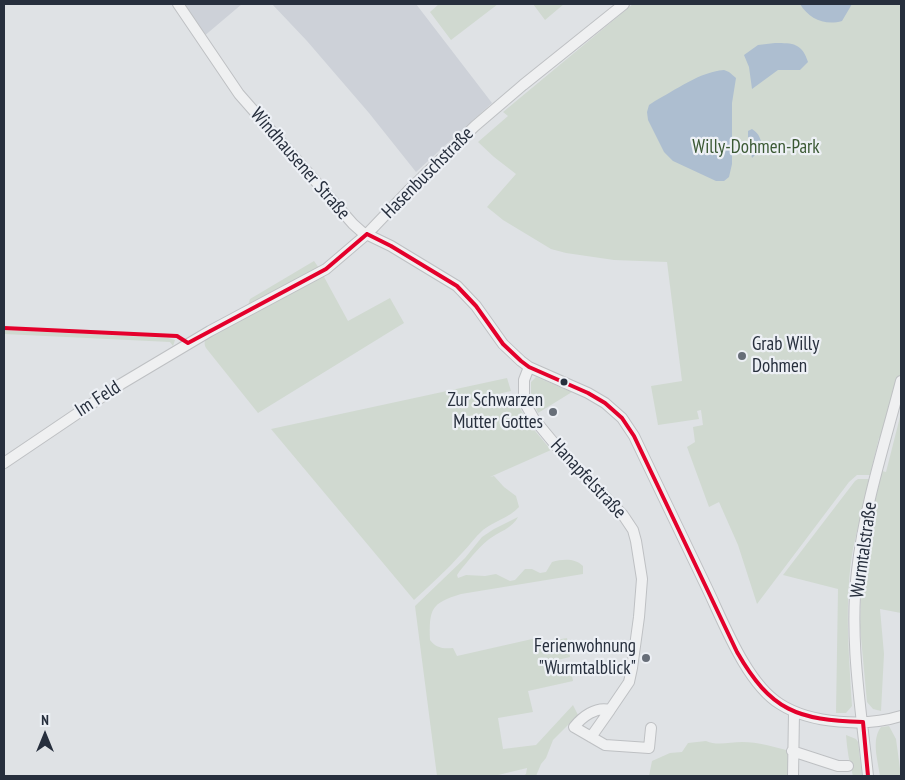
<!DOCTYPE html>
<html>
<head>
<meta charset="utf-8">
<style>
  body { margin:0 }
  #map { position:relative; width:905px; height:780px; overflow:hidden; background:#dfe2e5; font-family:"PT Sans Narrow",sans-serif }
  canvas { display:block }
  .frame { position:absolute; inset:0; border:5px solid #272f3d; pointer-events:none }
  .north { position:absolute; left:20px; top:710px; width:50px; height:50px; -webkit-text-stroke:4px #edf0f5; paint-order:stroke; rotate:0deg; font-size:14px; font-weight:700; line-height:20px; text-align:center; color:#272f3d }
  .north::after { content:''; display:block; margin:auto; width:18px; height:22px; background:#272f3d; clip-path:polygon(50% 0,100% 100%,50% 72%,0 100%) }
</style>
</head>
<body>
<div id="map">
<canvas width="905" height="780"></canvas>
<div class="frame"></div>
<div class="north">N</div>
</div>
<script>
const c = document.querySelector('canvas').getContext('2d');
c.lineJoin = 'round';
function fillPath(path, color) { c.fillStyle = color; c.fill(path, 'evenodd'); }
function trace(path, color, width, dash) { c.strokeStyle = color; c.lineWidth = width; c.lineCap = dash ? 'butt' : 'round'; c.setLineDash(dash || []); c.stroke(path); }
function drawText(font, color, halo, rows, align = 'center') {
  c.font = font + ' "PT Sans Narrow",sans-serif'; c.lineWidth = 4.5; c.setLineDash([]); c.textBaseline = 'middle'; c.strokeStyle = halo; c.fillStyle = color; for (const [text, x, y, turn = 0] of rows) {
    c.save(); c.translate(x, y); c.rotate((+turn || 0) * Math.PI / 180); c.textAlign = isNaN(turn) ? turn : align; if (halo) c.strokeText(text, 0, 0); c.fillText(text, 0, 0); c.restore();
  }
}
const built = new Path2D(`
  M182,4H242L203,37Z
  M272,4H416L492,103L416,172L369,113L307,41Z`);
const green = new Path2D(`
  M439,4H498L451,40L430,12Z
  M533,4H564L545,20Z
  M633,4H901V384L886,439L879,438L870,475H857L849,482L757,604L738,545L719,502L709,507L687,447L695,442L693,427L703,425L701,410L697,411L699,419L658,425L651,386L682,381L667,262L614,260L566,253L551,249L503,220L487,207L516,174L494,157L478,142L508,116L503,112Z
  M314,261L319,268L248,305L250,299Z
  M323,275L348,321L390,298L404,323L258,413L206,348C204,344 204,341 207,337Z
  M4,330L168,338L175,340L173,346L170,342L4,334Z
  M536,377L572,392L538,413L531,397V382Z
  M507,378L511,391L489,396L511,394L531,426L551,450L490,477L494,476L504,487L516,496L519,507C509,518 494,521 483,530C475,537 469,546 462,553C447,570 430,585 414,600L271,429Z
  M901,413V613L880,609L884,654L881,711L873,709L867,702L860,627L862,555L882,471L886,472Z
  M858,479H870C864,502 858,526 853,549C844,601 849,654 852,706L846,713H836L838,589L783,575L855,481Z
  M518,517C513,528 498,532 488,540C477,549 468,561 459,572L457,575L458,578L466,575L485,576L496,574L510,581L515,580L525,569H532L540,573L546,572L552,562C563,559 575,558 583,566V574L461,594C431,603 429,609 430,640C436,648 443,649 453,648L457,656L541,637L544,642L567,638L570,657L553,661V668L570,666L573,681L528,691L533,712L498,718L503,749L536,745L573,705L578,715L553,740L546,758L541,764L536,776H523L526,774L527,768L494,776H437L415,606L465,558L482,537L494,529Z
  M889,726L896,739L901,776H880C878,761 871,740 881,727Z
  M846,735L856,739L858,742L862,776H853C849,762 847,749 846,735Z
  M706,741C717,746 730,742 742,742C758,742 775,747 790,751V776H649L652,761L670,753L682,752L688,743Z`);
const water = new Path2D(`
  M800,4H852L842,21C825,26 809,19 800,4Z
  M775,43C793,43 802,43 808,62L800,70H778L752,89L749,67L744,55L758,45Z
  M724,70L729,72L736,78L732,103V164L729,177L724,181H716L673,161L664,152L648,120L647,112L649,105L655,101C676,90 699,72 724,70Z
  M752,129C760,134 761,140 762,148L752,158L748,140V131Z`);
const minor = new Path2D(`
  M178,4L239,94L353,224L362,232L391,246L457,286L476,306L503,344L521,361L529,367L588,393L605,403L622,418L634,436C658,486 682,536 706,586C723,621 746,683 780,704C811,724 866,727 901,716
  M529,367L524,380V396L526,405L534,419L563,454L623,515L633,530L636,541L642,579L639,617L632,668L629,682L610,710C596,706 582,717 574,727L605,745L649,748L651,728
  M4,463L121,384L210,331L326,269L367,234L410,189L475,126L523,85L624,4
  M591,737L610,710
  M792,751L838,766H848
  M793,776L794,712
  M868,776C861,709 849,639 857,571C864,507 885,443 901,381`);
const bus1 = new Path2D(`
  M367,234L391,246L457,286L476,306L503,344L521,361L529,367L588,393L605,403L622,418L634,436L737,652C771,711 797,720 863,722
  M4,328L177,336L188,343
  M188,343L326,269L367,234
  M863,722L868,776`);
const markers = [
  [742,356,5,"#676e78"],
  [564,382,4.5,"#272f3d"],
  [553,412,5,"#676e78"],
  [646,658,5,"#676e78"]
];
const parkNames = [
  ["Willy-Dohmen-Park",756,148]
];
const streetNames = [
  ["Windhausener Straße",300,164,49],
  ["Hasenbuschstraße",428,173,-45],
  ["Im Feld",98,399,-33],
  ["Hanapfelstraße",588,479,47],
  ["Wurmtalstraße",864,550,-82]
];
const poiNames = [
  ["Grab Willy",752,345,"left"],
  ["Dohmen",752,367,"left"],
  ["Zur Schwarzen",543,401],
  ["Mutter Gottes",543,423],
  ["Ferienwohnung",636,647],
  ["\"Wurmtalblick\"",636,669]
];
fillPath(built, '#cdd1d8');
fillPath(green, '#d0d9d0');
fillPath(water, '#adbed0');
trace(minor, '#bec0c3', 12);
trace(minor, '#eff0f1', 10);
trace(bus1, '#e4002b', 4);
for (const [x, y, r, color] of markers) { const dot = new Path2D(); dot.arc(x, y, r, 0, 2 * Math.PI); c.fillStyle = color; c.fill(dot); trace(dot, '#edf0f5', 2); }
drawText('19px', '#3b5934', '#edf0f5', parkNames);
drawText('19px', '#272f3d', '#edf0f5', streetNames);
drawText('19px', '#272f3d', '#edf0f5', poiNames, 'right');
</script>
</body>
</html>
